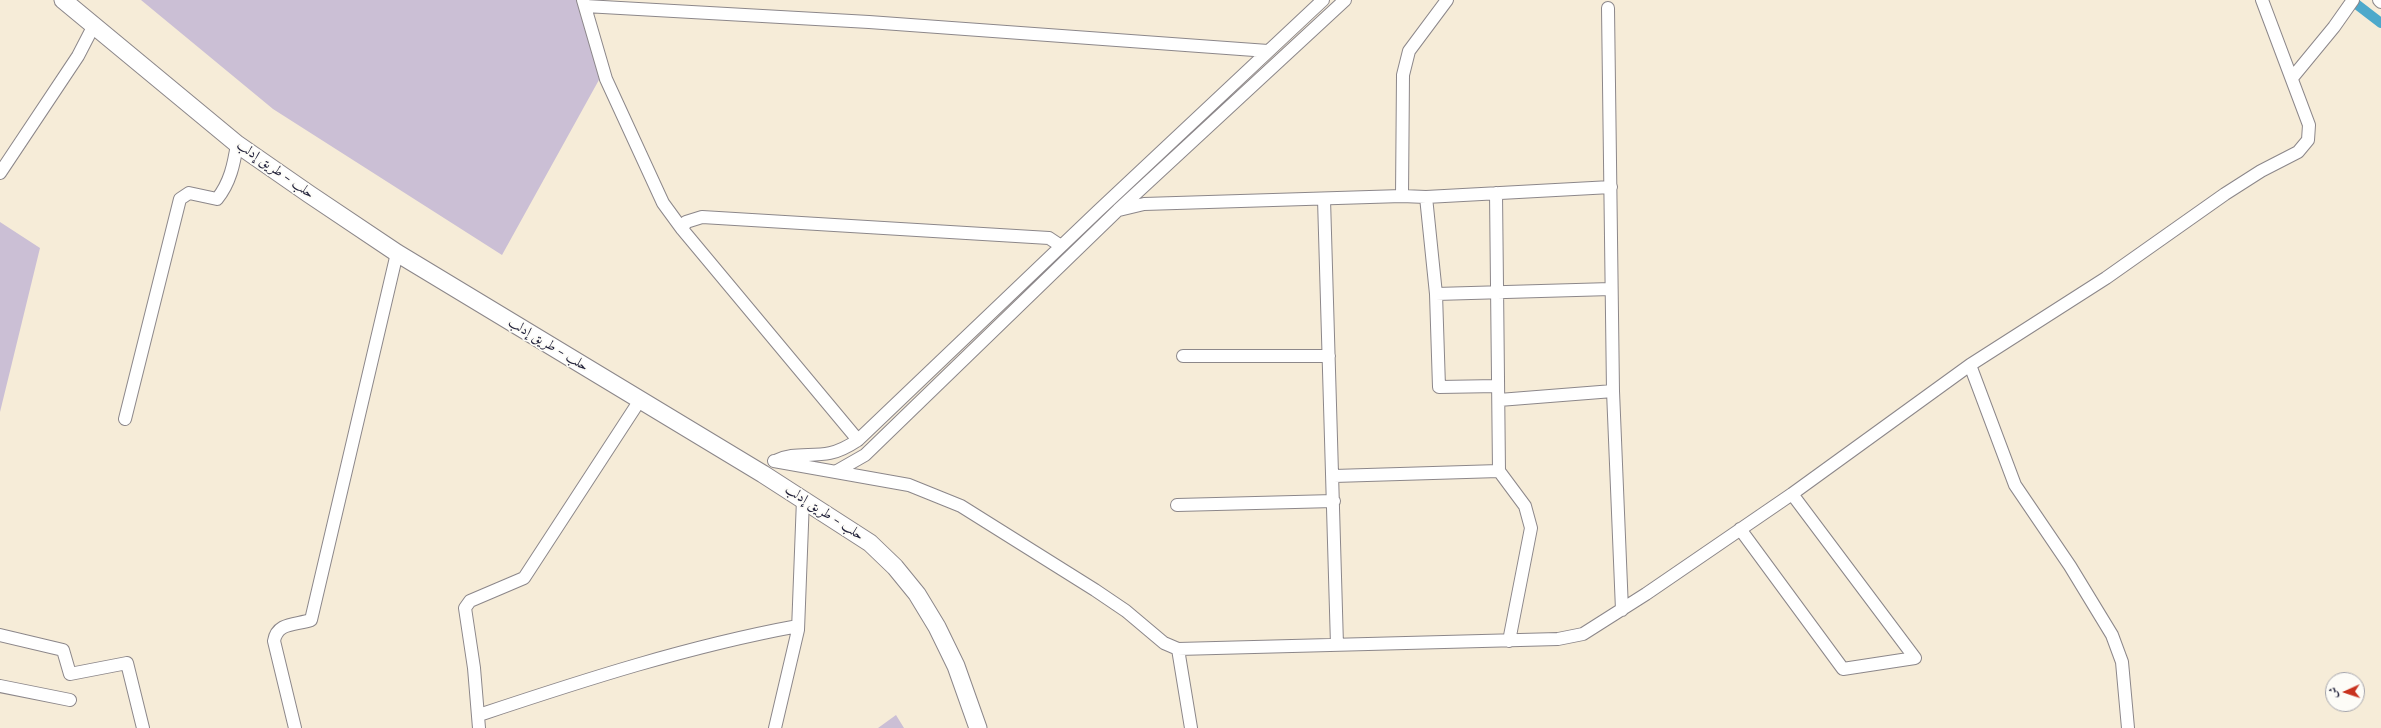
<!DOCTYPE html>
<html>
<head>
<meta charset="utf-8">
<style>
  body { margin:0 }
  #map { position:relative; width:2381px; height:728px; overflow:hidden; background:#f6ecd8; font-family:Cardo,Amiri,serif }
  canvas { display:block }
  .north { position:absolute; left:2325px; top:672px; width:40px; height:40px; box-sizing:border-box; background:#fdfcf7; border:1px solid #a5a5ac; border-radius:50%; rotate:267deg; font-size:11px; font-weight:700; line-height:16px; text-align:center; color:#22223b }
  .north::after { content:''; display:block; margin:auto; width:14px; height:18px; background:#c8321e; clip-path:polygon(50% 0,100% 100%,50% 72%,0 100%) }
</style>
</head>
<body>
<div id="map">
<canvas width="2381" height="728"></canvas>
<div class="north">ش</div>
</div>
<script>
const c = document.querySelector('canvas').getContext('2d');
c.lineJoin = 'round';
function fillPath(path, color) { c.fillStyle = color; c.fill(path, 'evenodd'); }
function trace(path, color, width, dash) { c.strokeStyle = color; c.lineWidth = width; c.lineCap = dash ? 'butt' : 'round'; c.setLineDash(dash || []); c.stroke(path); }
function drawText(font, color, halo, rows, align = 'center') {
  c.font = font + ' Cardo,Amiri,serif'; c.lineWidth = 3.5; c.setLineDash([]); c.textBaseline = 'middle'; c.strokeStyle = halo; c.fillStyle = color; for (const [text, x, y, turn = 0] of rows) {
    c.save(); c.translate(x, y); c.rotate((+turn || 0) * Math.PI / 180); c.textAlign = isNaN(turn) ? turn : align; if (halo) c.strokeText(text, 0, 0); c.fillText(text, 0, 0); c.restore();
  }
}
const industrial = new Path2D(`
  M141,0H580L600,78L502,255L273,109Z
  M0,222L40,248L0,412Z
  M896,715L904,728H878Z`);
const canal = new Path2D(`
  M2351,0L2381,23`);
const minor = new Path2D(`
  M583,0L606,79L663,203L682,229L858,440
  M2379,0L2381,2
  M585,6L869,22L1268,51
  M1608,8L1613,391L1622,610
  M2292,78L2334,27L2353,0
  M0,173L78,56L93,27
  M1496,193L1499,471L1525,506L1531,528L1509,641
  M1402,196L1403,75L1409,51L1447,0
  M1426,197L1436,294L1439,387L1498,386
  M1324,199L1337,645
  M1119,210L1144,204L1402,196L1426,197L1611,187
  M682,229L686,222L702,217L1049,238L1061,246
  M1436,294L1611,289
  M1183,356H1329
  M1970,365L2015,485L2070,566L2112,635L2122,662L2128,728
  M1499,400L1613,391
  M125,419L180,199L189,193L217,199C230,183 234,164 237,144
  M774,461L909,485L961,506L1095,590L1126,611L1164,643L1178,649L1191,728
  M775,461C793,452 811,457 830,453C840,451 849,446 858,440L1098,211L1323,0
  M837,471L865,455L1118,210L1345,0
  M1334,476L1499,471
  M1177,505L1334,501
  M1740,529L1843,669L1915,658L1792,494
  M0,635L63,650L70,674L127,663L143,728
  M1178,649L1558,639L1583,634L1646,594L1792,494L1970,365L2106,278L2225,194L2261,171L2298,152L2308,140L2309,125L2262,0
  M0,686L70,700
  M479,715C584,680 689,646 798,626
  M295,728L274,641C277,622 296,625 311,620L397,253
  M479,728L474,668L465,608L470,601L524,578L640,400
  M775,728L798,630L803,499`);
const highway = new Path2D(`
  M63,0L237,144L309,194L397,253L763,474L870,543L895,567L917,594L937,627L956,666L978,728`);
const streetNames = [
  ["حلب - طريق إدلب",275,170,35],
  ["حلب - طريق إدلب",548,345,31],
  ["حلب - طريق إدلب",824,513,33]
];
fillPath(industrial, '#cbbfd5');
trace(canal, '#4da9cb', 10);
trace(minor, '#8c878a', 14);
trace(highway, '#8c878a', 19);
trace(minor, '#fff', 12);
trace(highway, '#fff', 17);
drawText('14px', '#22223b', '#fdfcf7', streetNames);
</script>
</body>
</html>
